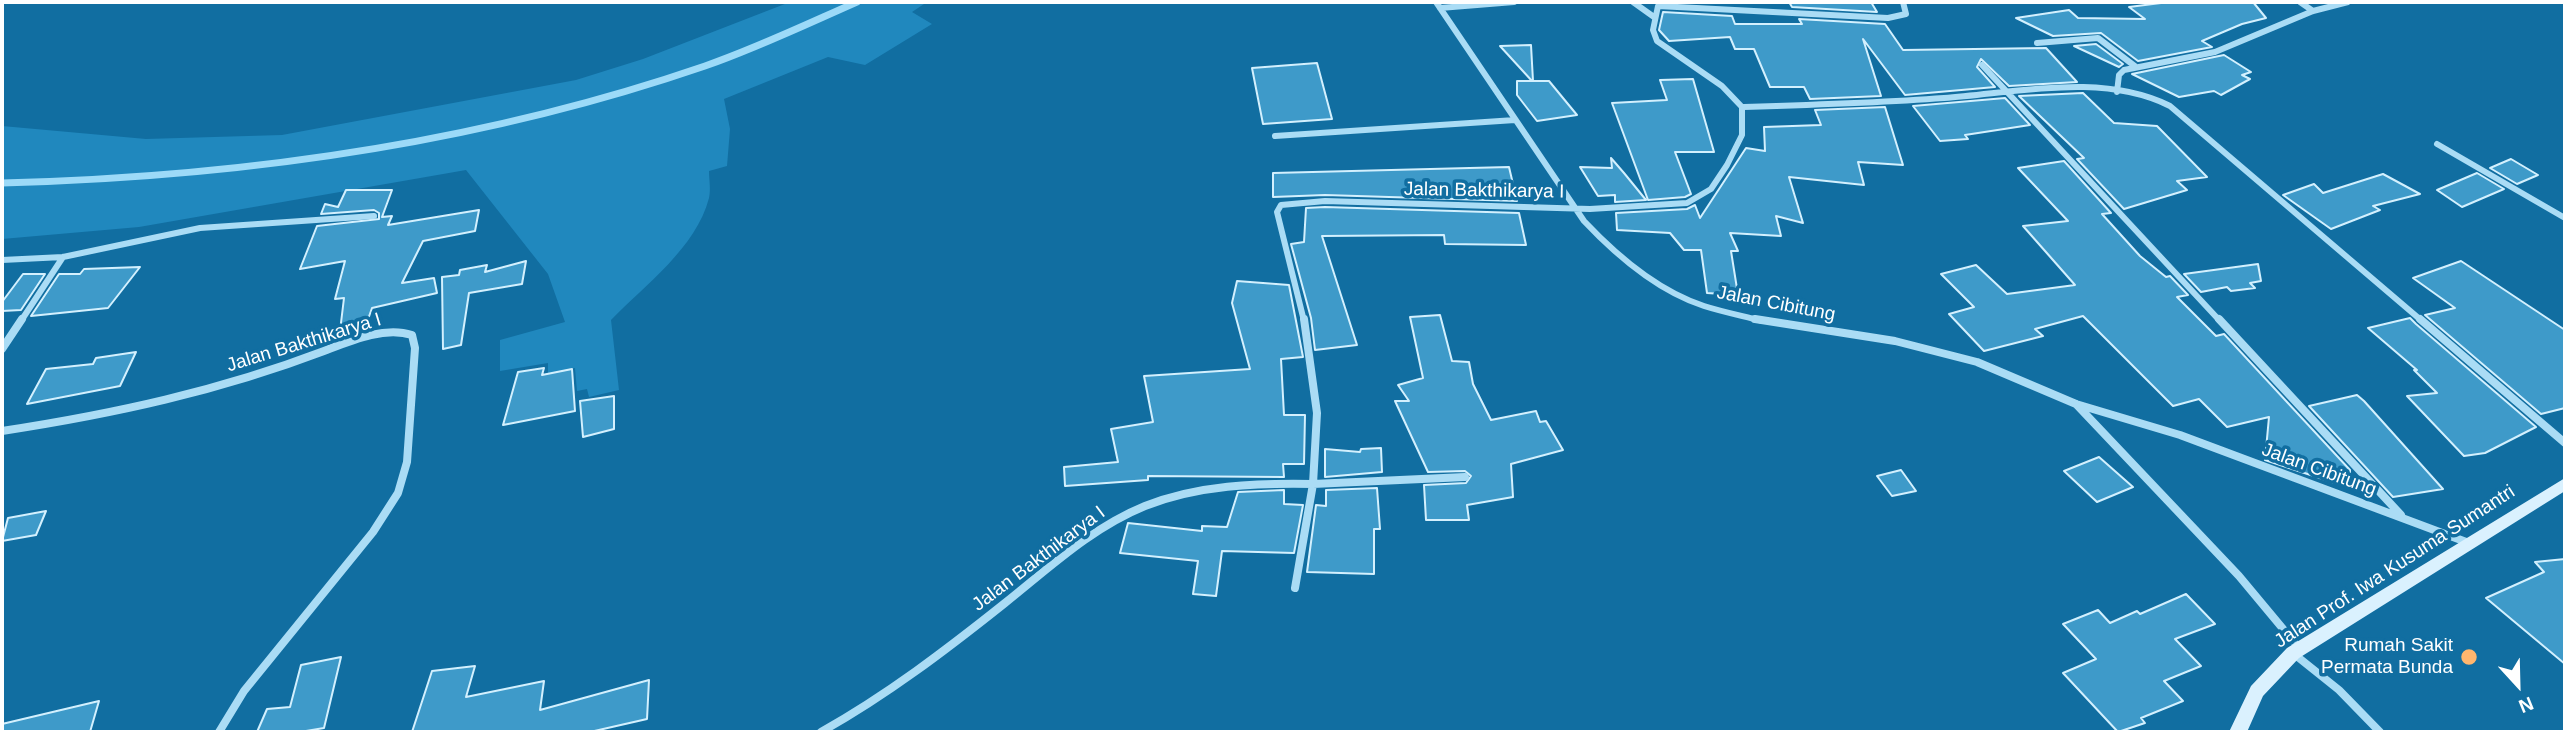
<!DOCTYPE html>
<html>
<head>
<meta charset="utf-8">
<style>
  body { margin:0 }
  #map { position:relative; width:2567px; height:734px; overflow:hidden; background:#116ea1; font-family:Arial,sans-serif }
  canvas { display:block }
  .frame { position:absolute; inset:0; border:4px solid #fff; pointer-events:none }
  .north { position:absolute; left:2483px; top:650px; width:70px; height:70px; -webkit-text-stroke:5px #116ea1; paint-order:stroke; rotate:158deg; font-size:19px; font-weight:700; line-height:28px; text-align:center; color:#fff }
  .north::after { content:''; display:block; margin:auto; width:24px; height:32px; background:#fff; clip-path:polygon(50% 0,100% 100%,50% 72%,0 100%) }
</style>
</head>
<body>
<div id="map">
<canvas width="2567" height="734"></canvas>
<div class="frame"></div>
<div class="north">N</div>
</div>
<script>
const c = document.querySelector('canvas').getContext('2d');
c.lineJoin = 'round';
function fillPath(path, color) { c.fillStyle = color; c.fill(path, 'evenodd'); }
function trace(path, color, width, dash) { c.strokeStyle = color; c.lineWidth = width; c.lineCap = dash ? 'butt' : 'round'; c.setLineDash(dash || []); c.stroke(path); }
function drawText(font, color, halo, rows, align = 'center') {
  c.font = font + ' Arial,sans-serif'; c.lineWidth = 7; c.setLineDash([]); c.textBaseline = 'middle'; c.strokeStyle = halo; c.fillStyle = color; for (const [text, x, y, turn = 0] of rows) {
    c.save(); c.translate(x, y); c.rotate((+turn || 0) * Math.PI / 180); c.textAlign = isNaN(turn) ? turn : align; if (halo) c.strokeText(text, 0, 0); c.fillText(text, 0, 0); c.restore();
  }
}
const green = new Path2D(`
  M790,2H927L912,12L932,24L865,65L828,57L724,99L730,129L727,166L709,171C709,179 711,190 709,198C696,248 645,285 611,320L619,390L589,397L587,389L577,391L575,368L548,374V363L500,371V340L565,322L548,274L466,170L139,227L2,239V126L146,139L282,135L576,80L643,59Z`);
const stream = new Path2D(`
  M2,183C242,177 478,144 705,66C757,48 807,24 857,2`);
const building = new Path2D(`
  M1789,2H1871L1877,12L1792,7Z
  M2169,2H2253L2266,18L2242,24L2202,41L2212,47L2138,61L2101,33L2053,36L2016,18L2069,10L2078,18L2145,19L2129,7Z
  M1663,12L1732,16L1735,24H1802L1799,19L1885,24L1903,50L2046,48L2077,82L2009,86L1981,59L1977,67L1995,87L1905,95L1863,39L1881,96L1810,99L1804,87H1770L1754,49H1735L1730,37L1669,41L1659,30Z
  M2096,44L2123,64L2119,67L2074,46Z
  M1531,45L1533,81H1549L1577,115L1537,121L1517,95V81H1532L1500,46Z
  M2224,55L2251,72L2242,75L2250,79L2221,95L2214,91L2179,97L2132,74Z
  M1317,63L1332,119L1263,124L1252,68Z
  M1693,79L1714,152H1675L1691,194L1685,197L1648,200L1612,103L1667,100L1660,80Z
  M2083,93L2114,123L2157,126L2207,177L2177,181L2187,190L2124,209L2077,159L2084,158L2019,96Z
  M2005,98L2030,125L1965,135L1968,139L1940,141L1913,106Z
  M1885,107L1903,165L1858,162L1864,185L1789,177L1803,223L1776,216L1781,236L1730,233L1738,251H1731L1738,295L1707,293L1701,250H1684L1670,233L1617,230L1616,213L1687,209L1695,205L1700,218L1746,148L1765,151L1764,127L1821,125L1815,110Z
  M1611,158L1624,173L1646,200L1615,202V195L1598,196L1580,167L1612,168Z
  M2511,159L2538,175L2517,184L2490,168Z
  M2064,161L2111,213L2102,214L2140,256L2166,277L2170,276L2188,295L2177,297L2216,336L2224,334L2350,470V488L2265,460L2269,417L2227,427L2199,399L2173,406L2083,316L2035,329L2043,336L1984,351L1949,314L1974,307L1941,274L1976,265L2007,294L2075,285L2023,226L2068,221L2018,168Z
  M1509,167L1517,201L1325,195L1273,197V173Z
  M2477,173L2504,189L2462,207L2437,190Z
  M2383,174L2420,194L2373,206L2380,210L2331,229L2283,195L2314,184L2323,193Z
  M346,190H392L382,217L392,216L388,225L479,210L475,231L423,241L402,283L434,278L437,293L372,308L366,325L340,331L344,298L335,299L345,261L300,269L317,226L379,219V213L374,210L321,214L325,204L338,207Z
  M1325,207L1519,213L1526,245L1445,244L1444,235L1322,236L1357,345L1315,350L1311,318L1291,244L1304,242L1306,208Z
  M526,261L522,284L469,293L461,345L443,349L442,277L459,275L460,270L487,265L485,272Z
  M2461,261L2565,330V408L2541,414L2425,315L2455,308L2413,278Z
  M2258,264L2261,281L2250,283L2255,288L2231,291L2227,287L2201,292L2184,274Z
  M140,267L108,308L31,316L59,274H80L84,269Z
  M23,274H45L21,310L2,311V302Z
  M1237,281L1289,285L1303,357L1281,359L1284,415H1305L1304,464H1283L1284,477L1148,476V480L1065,486L1064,467L1118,462L1111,429L1153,422L1144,376L1250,369L1232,303Z
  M1440,315L1452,361L1469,362L1473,384L1491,420L1536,411L1540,422L1546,421L1563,450L1511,464L1513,497L1467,505L1469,520H1426L1424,485L1466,483L1471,476L1465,471L1428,472L1395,401H1409L1398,385L1423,378L1410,317Z
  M2410,318L2416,324L2536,427L2485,453L2464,456L2407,396L2437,393L2414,370H2417L2368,328Z
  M136,352L120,386L27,404L46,369L93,364L96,358Z
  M544,368L542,375L572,369L575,411L503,425L518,372Z
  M2357,395L2364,401L2443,489L2393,497L2309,406Z
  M614,396V429L583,437L580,401Z
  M1381,448L1382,472L1325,477V449L1360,452L1361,449Z
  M2099,457L2133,487L2097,502L2064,471Z
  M1901,470L1916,491L1892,496L1877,476Z
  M1377,488L1380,529H1374V574L1307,572L1316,505L1326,506V490Z
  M1284,490V504L1303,505L1294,553L1222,551L1216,596L1193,594L1198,561L1120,553L1128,523L1202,531V526L1227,527L1238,492Z
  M46,511L36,535L2,541L8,518Z
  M2565,559V664L2486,598L2544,572L2535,562Z
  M2186,594L2215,624L2175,639L2201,666L2164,681L2183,701L2141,718L2145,723L2118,732L2063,673L2096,659L2063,624L2098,610L2110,623L2137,611L2140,614Z
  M341,657L324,728L300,732H257L267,709L290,707L301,665Z
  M475,666L466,697L544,681L540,710L649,680L647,719L590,732H412L432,671Z
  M99,701L90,732H3L2,724Z`);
const streetFar1 = new Path2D(`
  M1436,2L1584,221C1616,255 1658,291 1704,306C1723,312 1743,316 1762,321
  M1633,2L1654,17
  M2300,2L2313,11
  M1440,8L1514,2
  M2037,43L2098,38L2136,67
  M1982,65L2220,321
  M2117,92L2119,75L2124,70L2215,52L2313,11L2348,2
  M1742,107C1809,105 1877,103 1944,98C2016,93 2102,72 2170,106L2422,321
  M1275,136L1515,120
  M2437,144L2565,218
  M2,260L63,257L200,228L374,216
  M21,321L63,257
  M1304,321L1277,212L1281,205L1325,201L1590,209L1687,203L1711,189L1727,165L1742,135V107L1722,86L1657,41L1653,30L1658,6L1888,18L1906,14L1903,2`);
const street = new Path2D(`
  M1755,319L1895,341L1977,362L2076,404L2180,435L2469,543
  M2219,319L2401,515
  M2420,319L2565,443
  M2,349L22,319
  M2076,404L2239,576L2299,648
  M2,431C113,414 219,391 324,351C350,341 384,326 412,335L415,348L407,462L398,493L373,532L244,691L219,732
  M1295,588L1313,484L1465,477
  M2294,654L2339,690L2380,732
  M821,732C887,695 946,650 1005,603C1049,568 1091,528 1145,506C1198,485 1256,483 1313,484L1317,413L1304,319`);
const secondary = new Path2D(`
  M2565,478V491L2299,658L2263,696L2247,732H2229L2251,686L2287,648Z`);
const markers = [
  [2469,657,9,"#ffb66e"]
];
const streetNames = [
  ["Jalan Bakthikarya I",1484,191,1],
  ["Jalan Cibitung",1776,304,11],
  ["Jalan Bakthikarya I",304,343,-17],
  ["Jalan Cibitung",2319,470,20],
  ["Jalan Bakthikarya I",1039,559,-37],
  ["Jalan Prof. Iwa Kusuma Sumantri",2395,567,-33]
];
const poiNames = [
  ["Rumah Sakit",2453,646],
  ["Permata Bunda",2453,668]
];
fillPath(green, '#2088be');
trace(stream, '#9cdaf8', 7);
fillPath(building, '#3e9ac9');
trace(building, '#d3f0fe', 2);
trace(streetFar1, '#aadcf5', 6);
trace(street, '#aadcf5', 8);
fillPath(secondary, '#daf1fe');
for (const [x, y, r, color] of markers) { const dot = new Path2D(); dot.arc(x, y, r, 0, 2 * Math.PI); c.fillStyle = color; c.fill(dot); trace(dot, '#116ea1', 2.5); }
drawText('19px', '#fff', '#116ea1', streetNames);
drawText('19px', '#fff', '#116ea1', poiNames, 'right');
</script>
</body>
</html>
